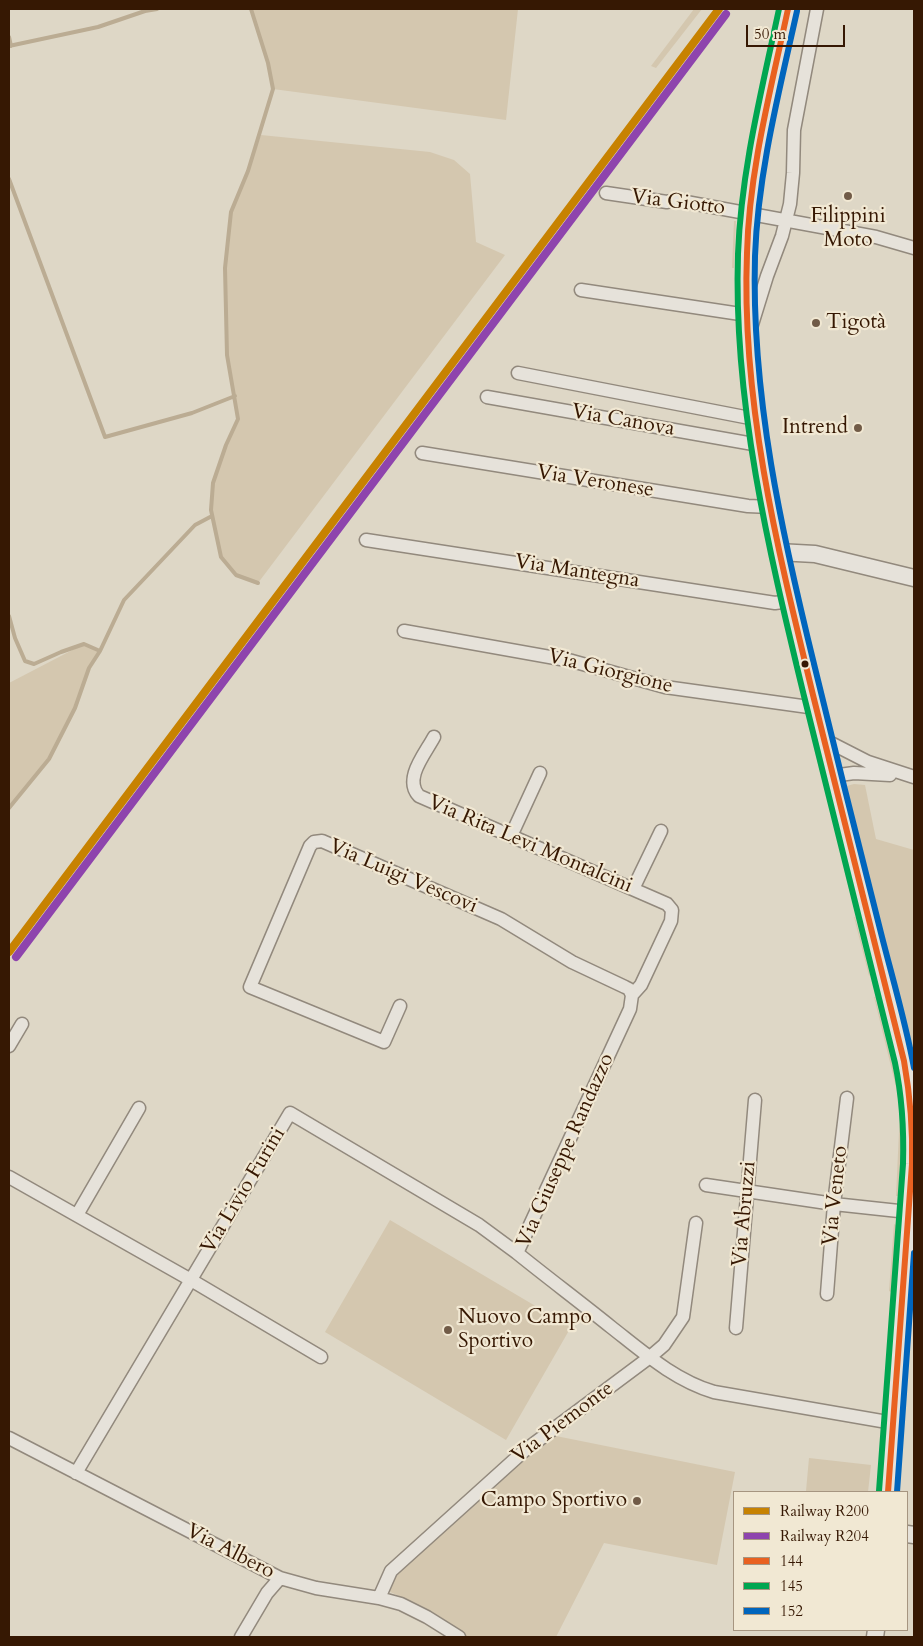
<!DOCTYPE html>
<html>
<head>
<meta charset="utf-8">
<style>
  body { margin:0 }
  #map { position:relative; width:923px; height:1646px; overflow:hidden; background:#ded7c6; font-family:Cardo,serif }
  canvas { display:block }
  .frame { position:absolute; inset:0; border:10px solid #361803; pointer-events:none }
  .legend { position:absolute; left:733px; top:1491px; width:175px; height:140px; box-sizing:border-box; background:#f1e8d3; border:1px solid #a69580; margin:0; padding:6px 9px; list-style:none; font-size:15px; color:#361803 }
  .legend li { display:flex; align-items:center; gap:10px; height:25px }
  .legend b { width:25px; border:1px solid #a69580 }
  .scale { position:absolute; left:746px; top:25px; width:99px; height:22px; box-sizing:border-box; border:2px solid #361803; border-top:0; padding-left:6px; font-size:15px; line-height:18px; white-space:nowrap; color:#361803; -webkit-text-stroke:4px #f1e8d3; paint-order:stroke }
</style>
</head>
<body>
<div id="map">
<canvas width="923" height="1646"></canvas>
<div class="frame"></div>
<ul class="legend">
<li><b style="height:6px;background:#c78201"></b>Railway R200</li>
<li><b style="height:6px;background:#8e44ad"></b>Railway R204</li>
<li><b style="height:6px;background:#e96120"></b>144</li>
<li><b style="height:6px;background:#00a651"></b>145</li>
<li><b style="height:6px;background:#0065bd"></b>152</li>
</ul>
<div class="scale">50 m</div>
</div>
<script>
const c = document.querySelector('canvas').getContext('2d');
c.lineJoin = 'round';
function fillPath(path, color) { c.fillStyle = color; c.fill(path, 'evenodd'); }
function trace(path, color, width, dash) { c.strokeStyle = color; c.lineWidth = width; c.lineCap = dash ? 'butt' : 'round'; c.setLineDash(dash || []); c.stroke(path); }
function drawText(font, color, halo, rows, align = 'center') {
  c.font = font + ' Cardo,serif'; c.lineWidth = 4.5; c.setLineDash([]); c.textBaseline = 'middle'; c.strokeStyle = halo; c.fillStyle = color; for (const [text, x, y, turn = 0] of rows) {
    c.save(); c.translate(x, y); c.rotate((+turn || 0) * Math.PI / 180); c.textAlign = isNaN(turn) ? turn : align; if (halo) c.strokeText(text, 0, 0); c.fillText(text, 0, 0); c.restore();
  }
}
const green = new Path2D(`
  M251,9H518L506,120L273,89L268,63Z
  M694,9H702L656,68L651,66Z
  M261,135L430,152L454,160L470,174L476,242L505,255L258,583L236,575L221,557L212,516L213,483L226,445L238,419L227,355L225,268L231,212L248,171Z
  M734,221H736L734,268H732Z
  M84,644L100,651L89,668L75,708L49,759L9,808V683Z
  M854,784L865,785L876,839L914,850V1080L843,787Z
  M854,917H855L870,975L869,976Z
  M874,997H875L899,1091L902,1110V1137L898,1196H896L900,1110L897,1091Z
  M390,1220L571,1327L506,1440L325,1332Z
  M894,1224L896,1225L891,1292L889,1291Z
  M556,1436L735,1472L717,1565L604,1543L556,1637H468L423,1607L388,1591L397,1573L406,1567L473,1501L519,1462Z
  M809,1458L871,1465L868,1492L806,1491Z`);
const stream = new Path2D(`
  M251,9L268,63L273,89L248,171L231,212L225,268L227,355L238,419L226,445L213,483L211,510L221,557L236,575L258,583
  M9,37L11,46
  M9,46L98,27L145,11L157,9
  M9,179L105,437L192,413L235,396
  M9,616L15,638L25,661L34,664L61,652L84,644L100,651L124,600L195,525L212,516
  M9,808L49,759L75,708L89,668L100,651`);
const minor = new Path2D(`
  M606,193L667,202L675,200L876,237L914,248
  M581,290L747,315
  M750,331L767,276L782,236L790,204L793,173L794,130L817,9
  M518,373L755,419
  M487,397L759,445
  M422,453L748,506L770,507
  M366,540L775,603L789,601
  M404,631L572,661L665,687L816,708
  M434,737C425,754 403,779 419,796L667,904L672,910L671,921L641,985L632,995L630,1009L517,1253C548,1278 580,1302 611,1327C643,1352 674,1380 714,1392L893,1423
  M823,739L868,762L914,777
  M832,776L854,773L890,775
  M511,836L540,773
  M633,889L661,831
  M400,1006L384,1042L250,987L310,846L314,842L322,841L501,919L572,962L625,987L629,989L632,995
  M9,1046L22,1024
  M9,1177L191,1280L321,1357
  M706,1185L834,1204L908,1212
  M77,1215L139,1108
  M827,1294L834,1204L847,1098
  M736,1328L755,1100
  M9,1438L280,1578L316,1588L379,1598L401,1604L427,1617L459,1637
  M76,1473L290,1113L479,1225L517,1253
  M379,1598L391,1571L524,1451L650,1357L664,1345L683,1317L696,1223
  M241,1637L267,1593L280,1578`);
const tertiary = new Path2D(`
  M788,9C772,86 752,164 747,242C745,278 747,314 749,350C757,462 782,570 809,679C840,806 872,933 904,1061C911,1095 913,1128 912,1164L888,1492
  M778,552L815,554L914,578
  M907,1534L914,1535
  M875,1637L876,1630`);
const bus1 = new Path2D(`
  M788,9C771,89 749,171 747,253C741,403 778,551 813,695C843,817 873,939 904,1061C910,1095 913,1129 912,1164L888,1492`);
const bus2 = new Path2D(`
  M779,9C762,89 741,171 738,254C733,403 769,551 804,696C834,818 865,941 895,1063C902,1096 904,1130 903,1164L879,1491`);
const bus3 = new Path2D(`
  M797,11C779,92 758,173 755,256C751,396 782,534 815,668C837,758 859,847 882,937C893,980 906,1024 914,1068
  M897,1492L914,1253`);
const rail1 = new Path2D(`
  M9,952L719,9`);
const rail2 = new Path2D(`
  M16,957L726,14`);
const markers = [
  [848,196,5,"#715b47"],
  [816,323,5,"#715b47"],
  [858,428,5,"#715b47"],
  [805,664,4.5,"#361803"],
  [448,1330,5,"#715b47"],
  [637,1501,5,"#715b47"]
];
const streetNames = [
  ["Via Giotto",678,203,7],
  ["Via Canova",623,421,10],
  ["Via Veronese",595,482,9],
  ["Via Mantegna",577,572,9],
  ["Via Giorgione",610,672,14],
  ["Via Rita Levi Montalcini",530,845,23],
  ["Via Luigi Vescovi",403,877,23],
  ["Via Giuseppe Randazzo",566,1151,-66],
  ["Via Livio Furini",244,1191,-59],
  ["Via Veneto",836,1196,-84],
  ["Via Abruzzi",745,1214,-85],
  ["Via Piemonte",563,1423,-37],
  ["Via Albero",230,1552,27]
];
const poiNames = [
  ["Filippini",848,217,"center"],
  ["Moto",848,241,"center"],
  ["Tigotà",826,323],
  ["Intrend",848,428,"right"],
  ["Nuovo Campo",458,1318],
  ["Sportivo",458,1342],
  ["Campo Sportivo",627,1501,"right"]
];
fillPath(green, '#d4c7af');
trace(stream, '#bbac93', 4);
trace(minor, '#92897d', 15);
trace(tertiary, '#92897d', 19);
trace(minor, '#e6e2da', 12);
trace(tertiary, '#e6e2da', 16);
trace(bus1, '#e96120', 6);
trace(bus2, '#00a651', 6);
trace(bus3, '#0065bd', 6);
trace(rail1, '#c78201', 8);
trace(rail2, '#8e44ad', 8);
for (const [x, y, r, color] of markers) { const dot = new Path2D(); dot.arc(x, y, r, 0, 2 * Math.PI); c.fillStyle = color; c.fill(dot); trace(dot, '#f1e8d3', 2); }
drawText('21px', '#361803', '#f1e8d3', streetNames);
drawText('21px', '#361803', '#f1e8d3', poiNames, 'left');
</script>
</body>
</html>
